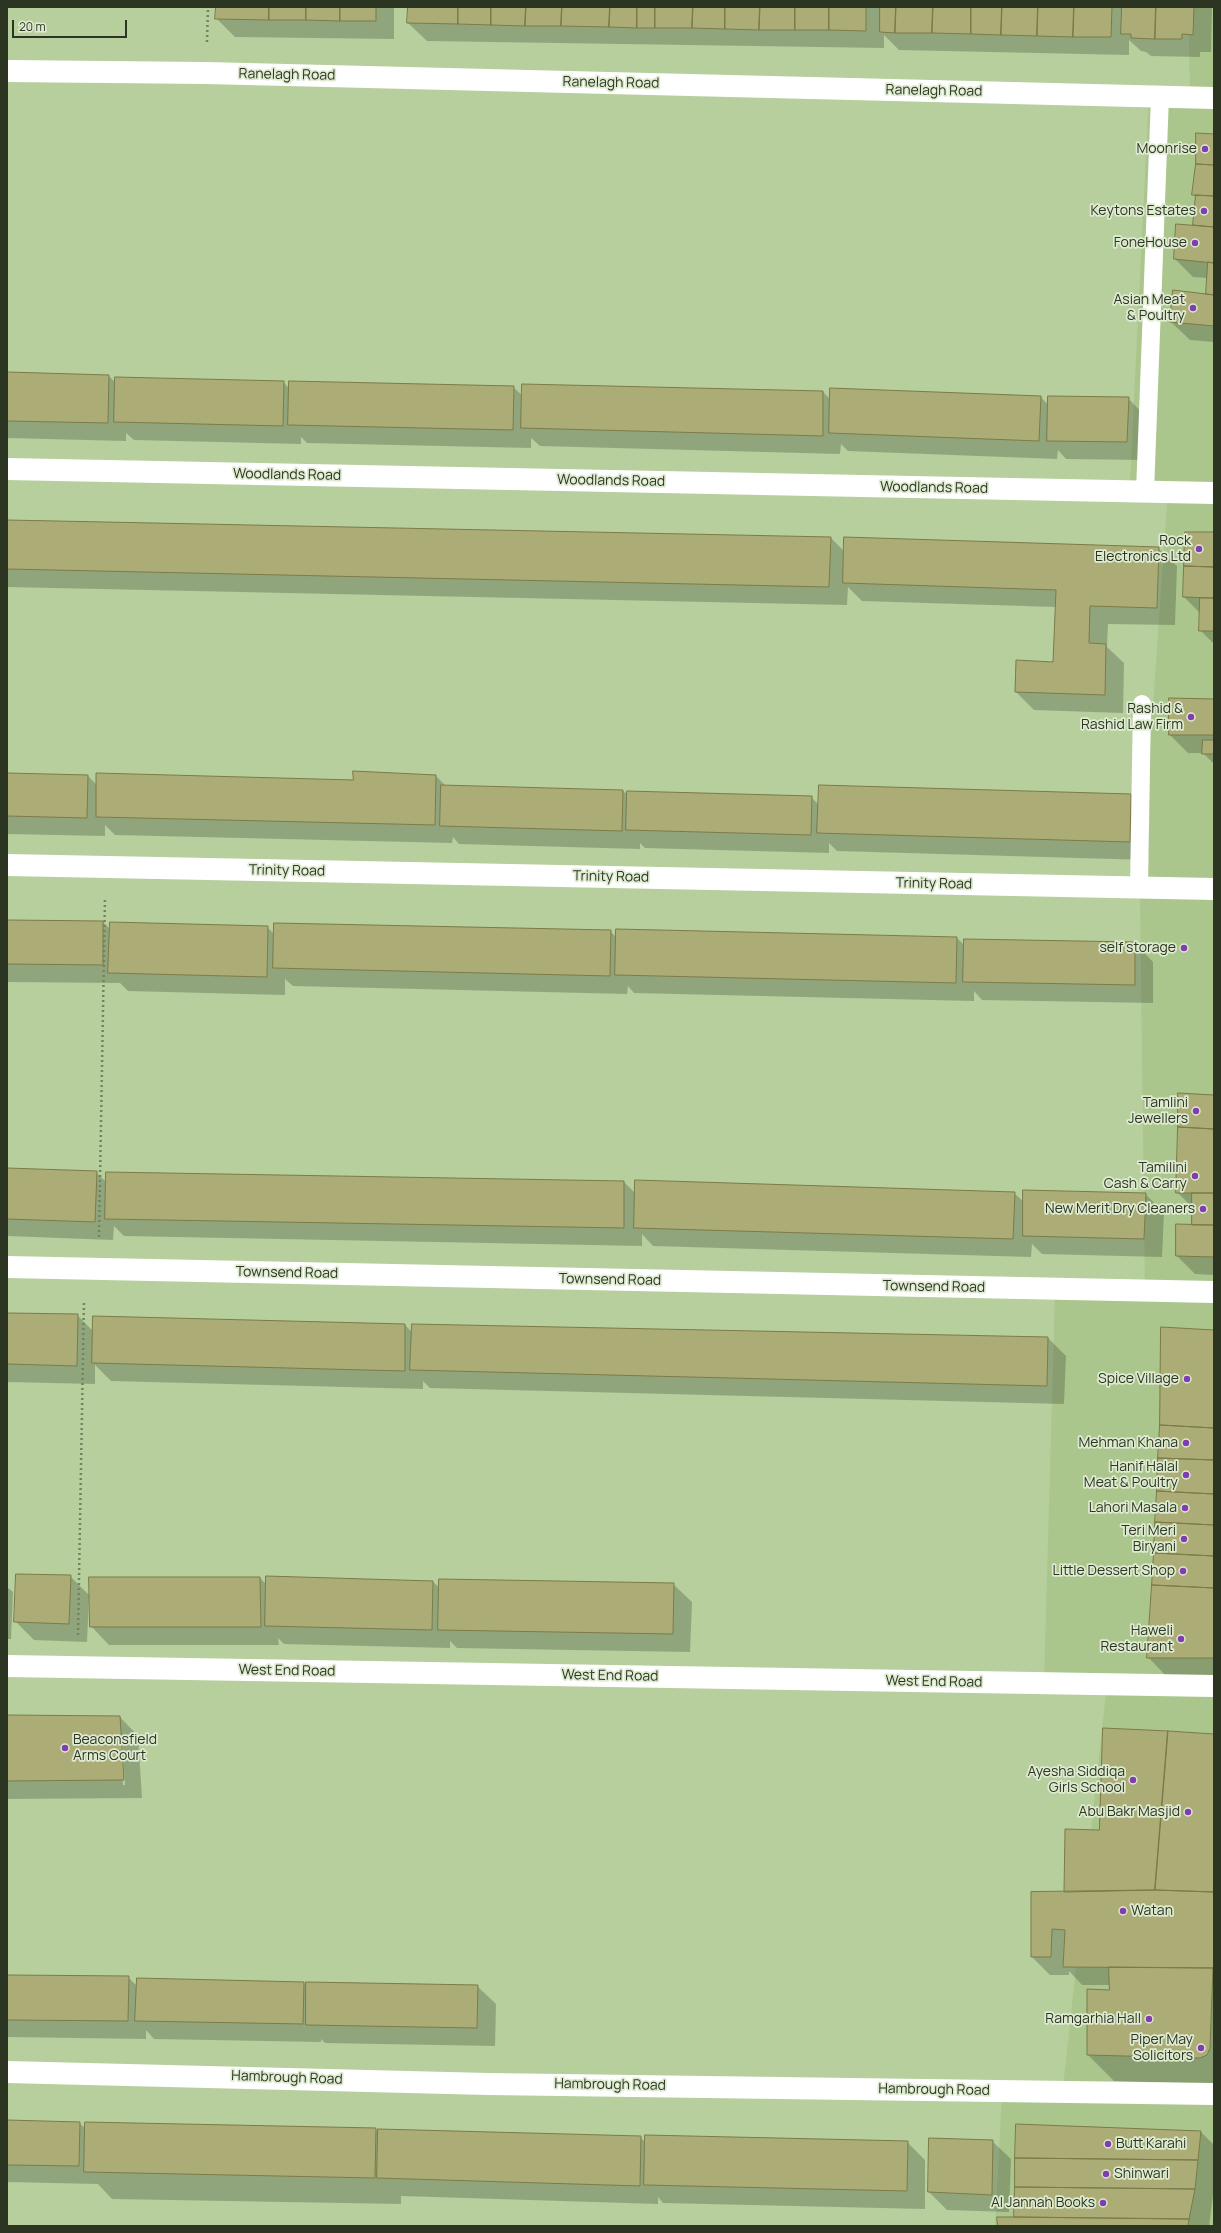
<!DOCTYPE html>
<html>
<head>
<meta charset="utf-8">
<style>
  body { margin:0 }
  #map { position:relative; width:1221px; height:2233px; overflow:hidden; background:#b6cf9d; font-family:Manrope,sans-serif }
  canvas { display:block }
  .frame { position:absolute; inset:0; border:8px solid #2c3522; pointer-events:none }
  .scale { position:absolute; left:12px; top:20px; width:115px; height:18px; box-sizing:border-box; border:2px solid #2c3522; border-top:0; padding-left:5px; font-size:12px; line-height:14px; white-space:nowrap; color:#2c3522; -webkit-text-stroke:3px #deebd1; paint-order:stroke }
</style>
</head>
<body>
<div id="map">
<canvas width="1221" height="2233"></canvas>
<div class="frame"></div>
<div class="scale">20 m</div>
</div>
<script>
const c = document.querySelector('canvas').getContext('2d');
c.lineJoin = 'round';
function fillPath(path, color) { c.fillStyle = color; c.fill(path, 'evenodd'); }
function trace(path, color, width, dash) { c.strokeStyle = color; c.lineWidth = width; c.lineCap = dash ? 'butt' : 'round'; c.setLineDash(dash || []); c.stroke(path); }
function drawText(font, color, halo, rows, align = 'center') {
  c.font = font + ' Manrope,sans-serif'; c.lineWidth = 3.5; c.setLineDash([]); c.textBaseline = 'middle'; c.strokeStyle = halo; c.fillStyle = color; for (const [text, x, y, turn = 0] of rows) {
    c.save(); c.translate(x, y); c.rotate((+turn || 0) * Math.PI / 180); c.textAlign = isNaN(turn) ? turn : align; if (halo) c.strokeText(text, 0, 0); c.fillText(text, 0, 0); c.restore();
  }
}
const built = new Path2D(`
  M1188,7H1214V2226H995L1002,2094L1062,2096L1106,1693L1044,1682L1055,1293L1145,1295L1140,896L1167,503L1129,501L1149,93L1190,91Z`);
const shadow = new Path2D(`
  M217,7H394V39L235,37L216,18Z
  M409,7H1212L1211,52H1200V57L1151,56L1146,52L1141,51L1129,40V55L899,50L884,35V48L427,41L408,23Z
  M1214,135V342L1190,340L1171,322L1206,295L1208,278L1193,277L1175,259L1194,226L1196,198L1193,194Z
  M7,373L109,376L116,383L283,382L290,389L513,387L523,396L823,392L831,400L1041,397L1049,406L1128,398L1146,417L1145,460L1066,459L1058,450L1057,459L848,451L841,444L840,454L540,446L531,438V448L307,443L301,437V444L134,440L126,433V441L7,438Z
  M7,521L831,538L844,551L1158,548L1177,566L1175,625L1108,624L1107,647L1124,663L1123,713L1034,710L1016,692L1017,661L1054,663L1056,607L862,601L848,587L847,605L7,587Z
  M1214,533V644L1200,630V613L1184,597Z
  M1214,700V764L1203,753H1188L1170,735Z
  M7,774L88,776L97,785L354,782L436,776L446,786L623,791L628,795L811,797L819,805L1131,795L1149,814L1148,860L837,851L829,843V853L645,848L640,843V849L459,844L453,837L452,843L115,835L105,825V836L7,834Z
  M7,921L103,922L111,930L267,927L275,935L610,931L617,938H957L965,946L1135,943L1153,962V1003L982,1000L974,991V1001L634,993L628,986L627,994L293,986L285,979V995L128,991L120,983L7,982Z
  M1214,1096V1275L1195,1274L1177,1256V1225L1193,1226V1208L1177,1192Z
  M7,1169L96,1172L107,1183L624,1182L636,1194L1014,1193L1024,1202L1145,1194L1164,1212L1162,1257L1042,1254L1032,1244L1031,1257L653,1246L642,1234V1246L124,1236L114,1226L113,1240L7,1236Z
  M7,1314L77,1315L93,1331L405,1325L413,1333L1048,1338L1066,1356L1064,1404L430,1388L423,1381V1389L111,1381L95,1365V1384L7,1382Z
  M1162,1328L1214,1331V1676H1166L1148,1657L1158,1490Z
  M70,1576L90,1596L260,1578L267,1585L433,1582L440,1588L673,1584L692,1602L690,1652L457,1648L450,1641V1648L284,1644L278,1638L279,1645H109L91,1626L90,1598H89L87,1642L34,1640L15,1621Z
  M7,1587L13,1592L11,1639H7Z
  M7,1716L120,1717L138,1736L142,1798L7,1799ZM120,1734H122L125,1785H123Z
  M1214,1735V2084L1114,2081L1088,2055L1110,1991V1985H1082L1069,1971V1975H1050L1032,1957L1100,1831Z
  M7,1976L128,1977L137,1986L303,1983L307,1987L477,1986L496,2004L495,2046L325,2043L321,2039V2042L154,2039L146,2030V2039L7,2037Z
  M7,2121L79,2123L86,2129H375L379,2133L640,2137L646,2143L907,2142L925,2160V2209L663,2203L658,2197V2204L401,2196V2204L112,2199L98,2184L7,2182Z
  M1201,2132L1214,2145V2187L1209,2226H998Z
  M930,2140L992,2141L1011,2159L1009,2212L947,2210L929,2192Z`);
const building = new Path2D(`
  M216,7H269V20L215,19Z
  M269,7H306V20H269Z
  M306,7H340V21L306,20Z
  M340,7H376V21H340Z
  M408,7H458V24L407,23Z
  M458,7H491V25L458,24Z
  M491,7H526L525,26L491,25Z
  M526,7H562L561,26H525Z
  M562,7H610L609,27L561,26Z
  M610,7H637V28L609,27Z
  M637,7H655V28H637Z
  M655,7H693L692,28H655Z
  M693,7H725V29L692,28Z
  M725,7H760L759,30L725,29Z
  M760,7H795V30H759Z
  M795,7H829V30H795Z
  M829,7H866V31L829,30Z
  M880,7H896L895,33L880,32Z
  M896,7H933L932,33H895Z
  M933,7H971V34L932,33Z
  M971,7H1002L1001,35L971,34Z
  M1002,7H1038L1037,36L1001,35Z
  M1038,7H1074L1073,37L1037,36Z
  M1074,7H1112L1111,37H1073Z
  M1122,7H1156L1155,39L1131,38V34H1121Z
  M1156,7H1194L1193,35L1182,34V39H1155Z
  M1196,133L1214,134V165L1196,164Z
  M1196,164L1214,165V196L1192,195Z
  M1196,195L1214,196V227L1193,225Z
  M1176,224L1214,227V263L1174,259Z
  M1208,262L1214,263V295L1206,294Z
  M1173,290L1214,295V326L1170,322Z
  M7,372L109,375L108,423L7,421Z
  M115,377L284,381L283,426L114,422Z
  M289,381L514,386L513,430L288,425Z
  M522,384L823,391V436L521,428Z
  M830,388L1041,396L1039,441L829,433Z
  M1048,396L1129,397L1127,442L1047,441Z
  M7,520L831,537L829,587L7,569Z
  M1185,532H1214V567L1184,566Z
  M844,537L1159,547L1157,608L1090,606L1089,643L1106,644L1105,695L1015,692L1016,660L1053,662L1056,590L843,583Z
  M1184,566L1214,567V598L1183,597Z
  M1200,598H1214V631H1199Z
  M1169,698L1214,699V735H1169Z
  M1203,740H1214V754H1202Z
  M353,771L436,775L435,825L96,817V773L353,780Z
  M7,773L88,775L87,818L7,816Z
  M441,785L623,790L622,831L440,826Z
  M819,785L1131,794L1130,842L817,833Z
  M627,791L812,796L811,835L626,830Z
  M7,920L103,921V965L7,964Z
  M110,922L268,926L267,977L108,973Z
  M274,923L611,930L610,976L273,968Z
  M616,929L957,937L956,983L615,975Z
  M964,939L1135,942V985L963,982Z
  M1178,1093L1214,1095V1129L1178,1127Z
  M1178,1127L1214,1129V1193H1176Z
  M7,1168L97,1171L95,1222L7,1219Z
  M106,1172L624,1181V1228L105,1219Z
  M635,1180L1015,1192L1013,1239L634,1228Z
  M1023,1190L1146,1193L1144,1239L1023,1236Z
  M1192,1193H1214V1225H1192Z
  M1176,1224L1214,1225V1257L1176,1256Z
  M7,1313L78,1314L77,1366L7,1364Z
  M93,1316L405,1324V1371L92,1363Z
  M412,1324L1048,1337L1047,1386L410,1370Z
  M1161,1327L1214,1330V1428L1160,1425Z
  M1160,1425L1214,1428V1460L1158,1458Z
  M1158,1458L1214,1460V1494L1157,1491Z
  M1157,1491L1214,1494V1525L1155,1522Z
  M1155,1522L1214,1525V1556L1154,1553Z
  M1154,1553L1214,1556V1588L1152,1585Z
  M16,1574L71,1575L69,1624L14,1622Z
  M266,1576L433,1581L432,1630L265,1626Z
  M89,1577H260L261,1627H90Z
  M439,1579L674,1583L673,1634L438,1630Z
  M1152,1585L1214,1588V1658H1147Z
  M7,1715L120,1716L124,1780L7,1781Z
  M1103,1728L1168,1731L1155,1890L1064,1892L1065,1829L1099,1830Z
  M1168,1731L1214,1734V1892L1155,1890Z
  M1155,1890L1214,1892V1968L1063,1967L1065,1930L1052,1929L1051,1957H1031V1892Z
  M1109,1967L1213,1968L1210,2048L1207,2055L1200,2058L1087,2055V1989L1109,1990Z
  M7,1975L129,1976L128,2021L7,2020Z
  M137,1978L304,1982L303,2024L135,2021Z
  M306,1982L478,1985L477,2028L306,2025Z
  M7,2120L80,2122L79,2166L7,2165Z
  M85,2122L376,2128L375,2178L84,2172Z
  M1016,2124L1201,2131L1198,2160L1015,2158Z
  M378,2129L641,2136L640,2186L377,2178Z
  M645,2135L908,2141L907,2191L644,2185Z
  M929,2138L993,2140L992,2195L928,2192Z
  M1015,2158L1198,2160L1195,2189L1015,2187Z
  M1015,2187L1195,2189L1189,2219L1014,2217Z
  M997,2217H1014L1189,2219L1188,2226H998Z`);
const path = new Path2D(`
  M207,42L208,7
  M99,1237L105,898
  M78,1635L84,1300`);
const service = new Path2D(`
  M1145,492L1160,96
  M1139,888L1142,704`);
const minor = new Path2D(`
  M7,71L206,73L1214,98
  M7,469L1214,493
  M7,865L1214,889
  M7,1267L1214,1292
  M7,1666L1214,1686
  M7,2072L488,2084L1214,2094`);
const markers = [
  [1205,149,4,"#813caf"],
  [1204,211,4,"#813caf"],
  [1195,243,4,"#813caf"],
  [1193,308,4,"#813caf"],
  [1199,549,4,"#813caf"],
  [1191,717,4,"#813caf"],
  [1184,948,4,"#813caf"],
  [1196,1111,4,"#813caf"],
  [1195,1176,4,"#813caf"],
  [1203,1209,4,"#813caf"],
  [1187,1379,4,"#813caf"],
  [1186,1443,4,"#813caf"],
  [1186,1475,4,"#813caf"],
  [1185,1508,4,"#813caf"],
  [1184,1539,4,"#813caf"],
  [1183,1571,4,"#813caf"],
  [1181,1639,4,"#813caf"],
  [65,1748,4,"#813caf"],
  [1133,1780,4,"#813caf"],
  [1188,1812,4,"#813caf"],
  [1123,1911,4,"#813caf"],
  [1149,2019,4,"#813caf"],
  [1201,2048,4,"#813caf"],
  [1108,2144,4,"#813caf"],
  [1106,2174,4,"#813caf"],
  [1103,2203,4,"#813caf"]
];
const streetNames = [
  ["Ranelagh Road",287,75,1],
  ["Ranelagh Road",611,83,1],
  ["Ranelagh Road",934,91,1],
  ["Woodlands Road",287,475,1],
  ["Woodlands Road",611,481,1],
  ["Woodlands Road",934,488,1],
  ["Trinity Road",287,871,1],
  ["Trinity Road",611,877,1],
  ["Trinity Road",934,884,1],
  ["Townsend Road",287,1273,1],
  ["Townsend Road",610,1280,1],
  ["Townsend Road",934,1287,1],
  ["West End Road",287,1671,1],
  ["West End Road",610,1676,1],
  ["West End Road",934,1682,1],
  ["Hambrough Road",287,2078,2],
  ["Hambrough Road",610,2085,1],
  ["Hambrough Road",934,2090,1]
];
const poiNames = [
  ["Moonrise",1197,149],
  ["Keytons Estates",1196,211],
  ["FoneHouse",1187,243],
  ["Asian Meat",1185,300],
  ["& Poultry",1185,316],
  ["Rock",1191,541],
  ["Electronics Ltd",1191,557],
  ["Rashid &",1183,709],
  ["Rashid Law Firm",1183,725],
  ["self storage",1176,948],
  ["Tamlini",1188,1103],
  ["Jewellers",1188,1119],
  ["Tamilini",1187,1168],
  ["Cash & Carry",1187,1184],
  ["New Merit Dry Cleaners",1195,1209],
  ["Spice Village",1179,1379],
  ["Mehman Khana",1178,1443],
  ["Hanif Halal",1178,1467],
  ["Meat & Poultry",1178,1483],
  ["Lahori Masala",1177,1508],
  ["Teri Meri",1176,1531],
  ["Biryani",1176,1547],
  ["Little Dessert Shop",1175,1571],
  ["Haweli",1173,1631],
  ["Restaurant",1173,1647],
  ["Beaconsfield",73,1740,"left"],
  ["Arms Court",73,1756,"left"],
  ["Ayesha Siddiqa",1125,1772],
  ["Girls School",1125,1788],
  ["Abu Bakr Masjid",1180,1812],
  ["Watan",1131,1911,"left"],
  ["Ramgarhia Hall",1141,2019],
  ["Piper May",1193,2040],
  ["Solicitors",1193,2056],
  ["Butt Karahi",1116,2144,"left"],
  ["Shinwari",1114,2174,"left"],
  ["Al Jannah Books",1095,2203]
];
fillPath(built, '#aac68d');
fillPath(shadow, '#0003');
fillPath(building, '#abac76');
trace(building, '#7b7b47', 1);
trace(path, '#728360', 2.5, [2, 3]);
trace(service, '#fff', 18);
trace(minor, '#fff', 22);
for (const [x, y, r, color] of markers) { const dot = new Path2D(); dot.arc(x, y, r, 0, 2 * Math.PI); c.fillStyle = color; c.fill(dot); trace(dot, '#deebd1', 1.5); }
drawText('14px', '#2c3522', '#deebd1', streetNames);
drawText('14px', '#2c3522', '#deebd1', poiNames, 'right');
</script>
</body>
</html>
